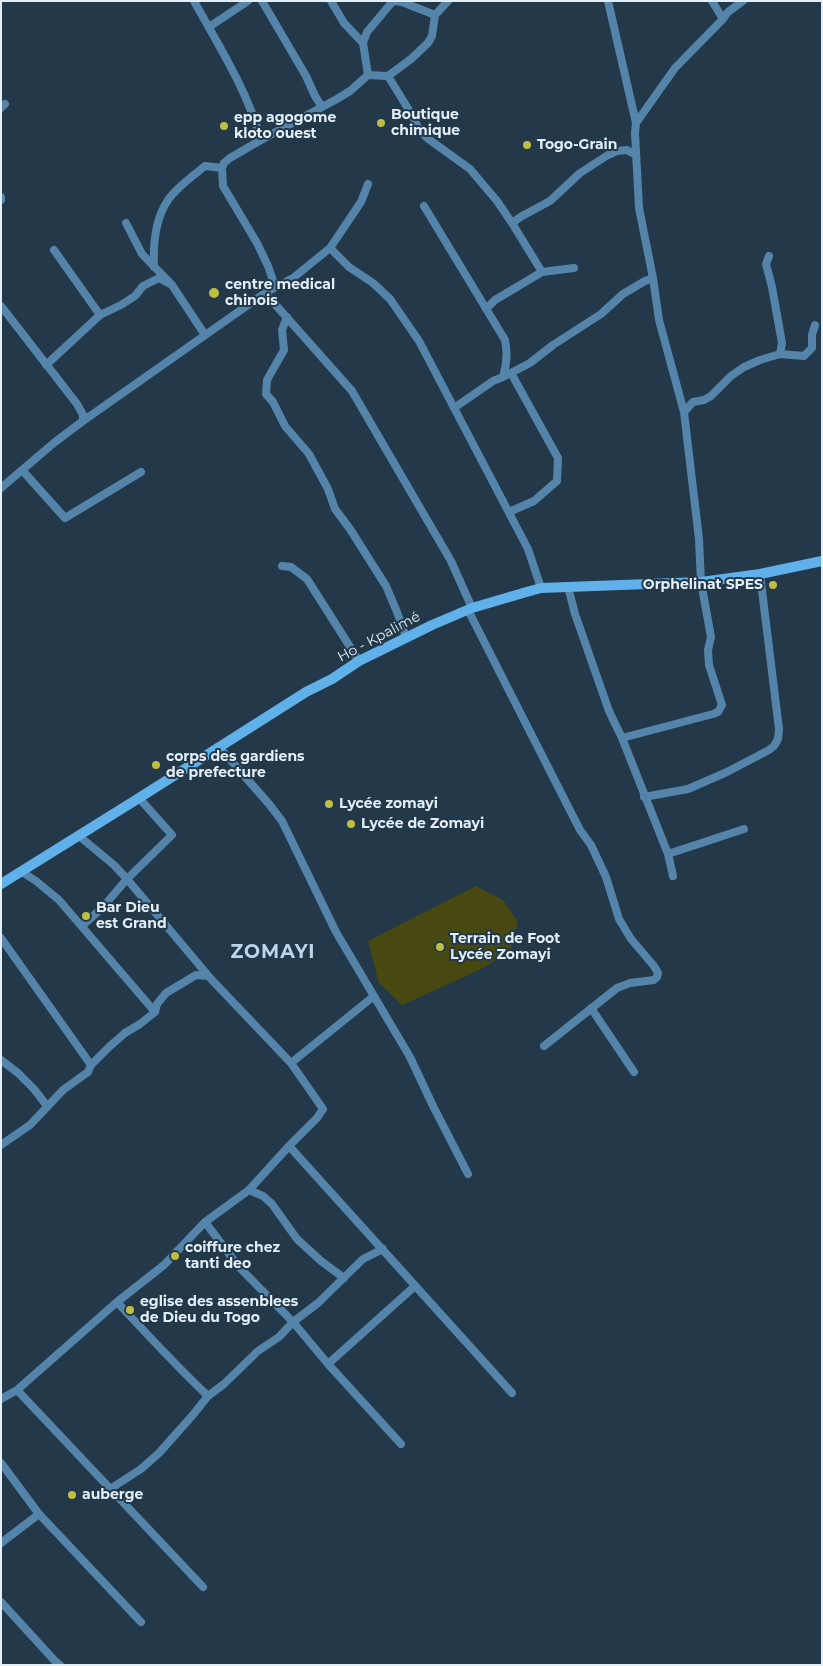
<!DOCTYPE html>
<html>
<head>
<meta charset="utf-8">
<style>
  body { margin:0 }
  #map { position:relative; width:823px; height:1666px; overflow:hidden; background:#233848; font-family:Montserrat,sans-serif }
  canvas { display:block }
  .frame { position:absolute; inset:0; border:2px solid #e2eff9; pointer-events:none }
</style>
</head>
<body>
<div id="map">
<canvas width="823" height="1666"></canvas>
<div class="frame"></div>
</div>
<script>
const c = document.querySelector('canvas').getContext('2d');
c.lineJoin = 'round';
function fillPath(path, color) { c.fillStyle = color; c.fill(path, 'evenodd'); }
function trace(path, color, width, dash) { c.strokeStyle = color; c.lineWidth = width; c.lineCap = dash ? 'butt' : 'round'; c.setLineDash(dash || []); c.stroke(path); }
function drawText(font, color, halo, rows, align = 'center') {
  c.font = font + ' Montserrat,sans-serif'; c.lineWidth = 4; c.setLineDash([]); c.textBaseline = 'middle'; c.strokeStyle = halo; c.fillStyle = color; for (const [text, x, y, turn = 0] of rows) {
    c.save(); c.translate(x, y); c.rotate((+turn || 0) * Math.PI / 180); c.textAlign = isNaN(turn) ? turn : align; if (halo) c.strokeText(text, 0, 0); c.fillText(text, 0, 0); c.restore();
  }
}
const green = new Path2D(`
  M476,886L503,900L518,922L510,952L477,971L402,1005L379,983L368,941Z`);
const minor = new Path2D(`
  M194,1C219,46 247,90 261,140
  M262,1L306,76L315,96L322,107
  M331,1L344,23L363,43
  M394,1L402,2L435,15L448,1
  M608,1L636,123L635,133L639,208L653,278L659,320L684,412L699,539L701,582L711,637L708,650L709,665L722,705L718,712L713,714L622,738
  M723,19L728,12L743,1
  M209,27L248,1
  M368,75L388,76L411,59L428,43L432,36L435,15
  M388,76L412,115L420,131L427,138L470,169L497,201L512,223
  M1,108L5,104
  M636,123L675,68L723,19L712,1
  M1,197V200
  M424,206L505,340C508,354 507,364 503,377L493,381L454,408
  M126,223L142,254L172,285L205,335
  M330,248L349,267L373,283L390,299L419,341L528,549L541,588
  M54,250L100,315
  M769,256L766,264L772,287L782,343L780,354
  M154,267C153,245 155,219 168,200C177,187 193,176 205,166L222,168
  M542,272L512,223L522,216L550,201L580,173L608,155L617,151L627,150L636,155
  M275,286L268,266L257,243L223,186L222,168L224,163L230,158L261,140L337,99L350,91L368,75L363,43L367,32L393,1
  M265,293L352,391L451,561L472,608
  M1,306L77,404L83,415V421
  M486,309L495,300L542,272L574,268
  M287,317L282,330L284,350L267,380L266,394L273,402L285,426L309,454L328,489L335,509L350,529L386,586L397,612L406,637
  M46,365L100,315L121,305L135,296L143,286L159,278L172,285
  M503,377L530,363L553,345L601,314L623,294L645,281L653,278
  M684,412L693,402L704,400L711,396L731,376L744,367L760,360L780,354L804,356L812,348V335L815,325
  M22,470L65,518L141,472
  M1,488L55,442L83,421L265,293L293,278L330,248L361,202L368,184
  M509,512L534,501L557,481L558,458L511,373
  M282,566L291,567L307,579L359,661
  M568,587L575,614L609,711L622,738L668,854L673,876
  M468,610L580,830L591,845L606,877L619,919L631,939L654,966L658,973L657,977L654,980L630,983L617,988L544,1046
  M219,747L269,804L282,821L336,932L410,1057L433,1106L468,1174
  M644,797L688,789L727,772L769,750L774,746L778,739L779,729L760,574
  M668,854L744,829
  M22,872L36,881L59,900L155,1012
  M82,926L103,907L127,879L172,835L139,798
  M1,938L91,1065
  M591,1008L634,1072
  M1,1060L18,1073L34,1089L47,1106
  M291,1063L374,996
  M1,1145L30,1125L63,1090L88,1072L91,1065L109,1047L125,1033L140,1024L155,1012L157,1004L166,993L196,975L208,976
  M289,1146L512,1393
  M249,1190L263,1196L272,1204L297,1239L321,1261L344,1278
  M205,1222L239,1267L293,1322L328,1364L401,1444
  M117,1302C147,1334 176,1366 208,1396
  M328,1364L415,1286
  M17,1390L203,1587
  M1,1399L17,1390L117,1302L164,1265L205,1222L249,1190L289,1146L317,1118L323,1109L291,1063L211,979L127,879L114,865L79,836
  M1,1463L39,1514L141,1622
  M110,1489L141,1469L159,1453L192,1416L208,1396L224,1384L258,1351L279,1337L293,1322L318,1303L363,1259L383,1249
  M1,1543L39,1514
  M1,1602L54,1660L60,1665`);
const secondary = new Path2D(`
  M1,884L139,798L306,692L332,679L359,661L432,625L472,608L523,593L541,588L701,582L760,574L822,561`);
const markers = [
  [381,123,5,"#bebf42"],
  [224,126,5,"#bebf42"],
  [527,145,5,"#bebf42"],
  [214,293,6,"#bebf42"],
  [773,585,5,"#bebf42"],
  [156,765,5,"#bebf42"],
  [329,804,5,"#bebf42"],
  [351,824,5,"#bebf42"],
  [86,916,5,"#bebf42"],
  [440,947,5,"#bebf42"],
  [175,1256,5,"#bebf42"],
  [130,1310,5,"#bebf42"],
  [72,1495,5,"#bebf42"]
];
const poiNames = [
  ["Boutique",391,115],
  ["chimique",391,131],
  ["epp agogome",234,118],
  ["kloto ouest",234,134],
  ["Togo-Grain",537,145],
  ["centre medical",225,285],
  ["chinois",225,301],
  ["Orphelinat SPES",763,585,"right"],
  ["corps des gardiens",166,757],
  ["de prefecture",166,773],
  ["Lycée zomayi",339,804],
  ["Lycée de Zomayi",361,824],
  ["Bar Dieu",96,908],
  ["est Grand",96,924],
  ["Terrain de Foot",450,939],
  ["Lycée Zomayi",450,955],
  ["coiffure chez",185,1248],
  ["tanti deo",185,1264],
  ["eglise des assenblees",140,1302],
  ["de Dieu du Togo",140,1318],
  ["auberge",82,1495]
];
const streetNames = [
  ["Ho - Kpalimé",379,637,-28]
];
const districtNames = [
  ["ZOMAYI",273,952]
];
fillPath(green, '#484910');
trace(minor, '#5484a9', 8);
trace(secondary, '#60b0ea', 10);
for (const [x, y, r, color] of markers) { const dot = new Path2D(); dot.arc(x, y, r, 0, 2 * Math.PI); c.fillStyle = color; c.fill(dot); trace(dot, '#233848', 2); }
drawText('bold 14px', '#e2eff9', '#233848', poiNames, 'left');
drawText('14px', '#e2eff9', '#233848', streetNames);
c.letterSpacing = '1px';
drawText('bold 19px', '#bbd5e9', '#233848', districtNames);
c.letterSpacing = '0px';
</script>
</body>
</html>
